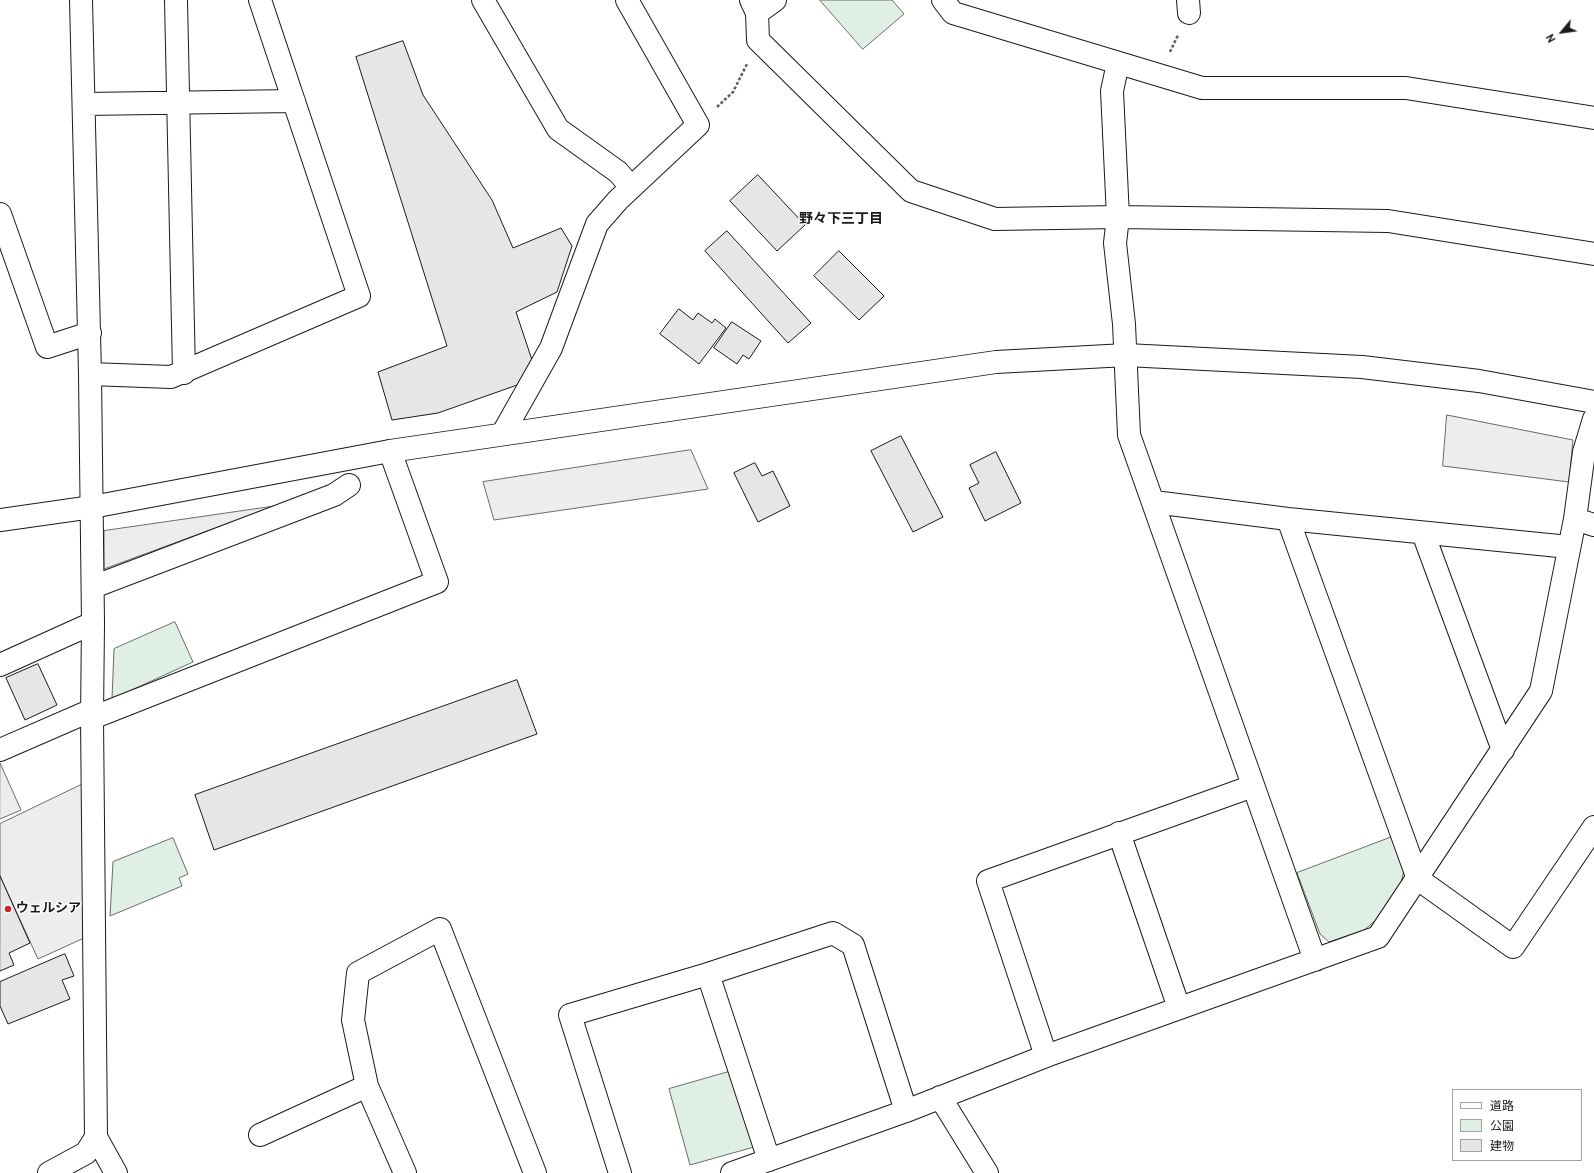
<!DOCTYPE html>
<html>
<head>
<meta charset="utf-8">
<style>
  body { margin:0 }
  #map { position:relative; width:1594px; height:1173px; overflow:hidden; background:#fff; font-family:Overpass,"Noto Sans JP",sans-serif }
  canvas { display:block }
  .legend { position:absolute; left:1452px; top:1089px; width:130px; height:72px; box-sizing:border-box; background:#fff; border:1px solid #a3a3a3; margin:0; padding:5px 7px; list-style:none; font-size:12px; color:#1a1a1a }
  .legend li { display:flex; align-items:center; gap:8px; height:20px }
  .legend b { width:20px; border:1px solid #a3a3a3 }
  .north { position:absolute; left:1542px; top:12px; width:40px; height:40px; -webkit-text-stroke:3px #fff; paint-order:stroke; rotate:241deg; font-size:11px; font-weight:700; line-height:16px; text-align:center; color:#1a1a1a }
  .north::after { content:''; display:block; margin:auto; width:14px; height:18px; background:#1a1a1a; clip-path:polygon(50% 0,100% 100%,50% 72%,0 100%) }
</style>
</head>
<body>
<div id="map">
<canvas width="1594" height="1173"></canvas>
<ul class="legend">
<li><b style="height:5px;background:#fff"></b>道路</li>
<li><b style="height:11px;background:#e0efe3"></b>公園</li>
<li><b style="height:11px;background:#e6e6e6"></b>建物</li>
</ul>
<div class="north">N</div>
</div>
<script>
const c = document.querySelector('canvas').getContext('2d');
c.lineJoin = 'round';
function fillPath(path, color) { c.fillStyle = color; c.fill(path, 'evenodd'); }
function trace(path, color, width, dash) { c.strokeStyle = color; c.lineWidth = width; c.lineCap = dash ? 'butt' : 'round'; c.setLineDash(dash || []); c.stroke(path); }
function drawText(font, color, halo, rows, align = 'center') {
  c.font = font + ' Overpass,"Noto Sans JP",sans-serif'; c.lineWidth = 3; c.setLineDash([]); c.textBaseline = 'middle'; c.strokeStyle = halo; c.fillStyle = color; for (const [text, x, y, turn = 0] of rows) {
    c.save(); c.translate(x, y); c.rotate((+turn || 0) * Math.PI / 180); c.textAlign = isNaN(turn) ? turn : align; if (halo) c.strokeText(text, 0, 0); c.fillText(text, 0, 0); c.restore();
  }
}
const green = new Path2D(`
  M820,0H892L904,14L863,49Z
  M175,622L193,662L112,699L114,649Z
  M1392,837L1404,870L1401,883L1375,921L1364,930L1329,942L1320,934L1297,873Z
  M173,838L188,874L179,878L182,886L110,916L113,862Z
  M732,1071L754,1147L690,1165L669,1089Z`);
const parking = new Path2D(`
  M1447,415L1573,440L1569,482L1443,466Z
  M691,450L708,489L494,520L483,482Z
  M275,506L104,569V531Z
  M0,763L21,810L0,819Z
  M83,784L84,938L38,959L0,876V824Z`);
const building = new Path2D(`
  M403,41L423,95L492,200L513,248L561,228L572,246L557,292L516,312L533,363L520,384L438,413L392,420L378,372L447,346L356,57Z
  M758,175L805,225L777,251L730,201Z
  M727,231L811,323L788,343L705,251Z
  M839,251L884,296L859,320L814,276Z
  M679,309L693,320L698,313L712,323L715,319L726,328L699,364L660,334Z
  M732,322L761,341L749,359L743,355L737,364L714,348Z
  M901,436L943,517L913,532L871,451Z
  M996,452L1021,503L985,521L969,488L979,483L970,465Z
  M755,463L762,476L773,471L790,506L758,522L734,473Z
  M38,664L57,705L25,720L6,678Z
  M517,680L537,734L214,850L195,795Z
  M0,876L30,943L9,953L14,965L0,971Z
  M65,954L74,976L62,980L70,999L8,1024L0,1006V982Z`);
const path = new Path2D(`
  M1170,52L1178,35
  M717,107L733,92L747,64`);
const minor = new Path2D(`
  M176,0L184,373
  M483,0L558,129L618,172L631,187
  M751,0L757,13L758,40L911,191L995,219L1118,217L1388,221L1594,254
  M943,0L953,13L1202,88H1406L1594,118
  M1188,0L1189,13
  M757,13L775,0
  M1118,63L1112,91L1118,217L1115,243L1124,324L1129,435L1315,960
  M84,104L294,101
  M0,214L47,347L90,333
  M90,374L171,377L359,296L260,0
  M503,433L551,348L597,224L618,200L698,125L627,0
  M1154,502L1288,519L1569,547
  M1288,519L1418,879L1513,947L1594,827
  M1575,519L1594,525
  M1423,533L1503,750
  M93,587L334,495L349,485
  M0,665L93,623
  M92,718L437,582L390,451
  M0,750L92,710
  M1119,833L1179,1008
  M708,974L769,1160
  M1046,1056L988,881L1253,786
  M940,1097L987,1173
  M260,1135L367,1086
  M96,1137L116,1173
  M49,1173L86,1153L96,1137L92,718L93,623L90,374L81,0
  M405,1173L367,1086L353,1020L358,973L440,929L535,1173
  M620,1173L570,1015L708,974L833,933L853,945L906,1111
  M732,1173L906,1111L1046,1056L1378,937L1541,691L1575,519L1584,452L1594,419`);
const tertiary = new Path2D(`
  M0,520L92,507L390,451L996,362L1126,355L1362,367L1479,381L1594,402`);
const markers = [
  [8,909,4,"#c62828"]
];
const poiNames = [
  ["ウェルシア",16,909]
];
const neighbourhoodNames = [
  ["野々下三丁目",841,220]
];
fillPath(green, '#e0efe3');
trace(green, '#6a6a6a', 1);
fillPath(parking, '#ededed');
trace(parking, '#6a6a6a', 1);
fillPath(building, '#e6e6e6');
trace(building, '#1a1a1a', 1);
trace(minor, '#1a1a1a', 24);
trace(tertiary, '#1a1a1a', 24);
trace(path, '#5f5f5f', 2.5, [3, 2]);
trace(minor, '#fff', 22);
trace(tertiary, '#fff', 22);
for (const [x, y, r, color] of markers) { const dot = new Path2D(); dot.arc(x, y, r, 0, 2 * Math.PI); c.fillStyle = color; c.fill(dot); trace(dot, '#fff', 1.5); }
drawText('bold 13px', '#1a1a1a', '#fff', poiNames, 'left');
drawText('bold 14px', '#1a1a1a', '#fff', neighbourhoodNames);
</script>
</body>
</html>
